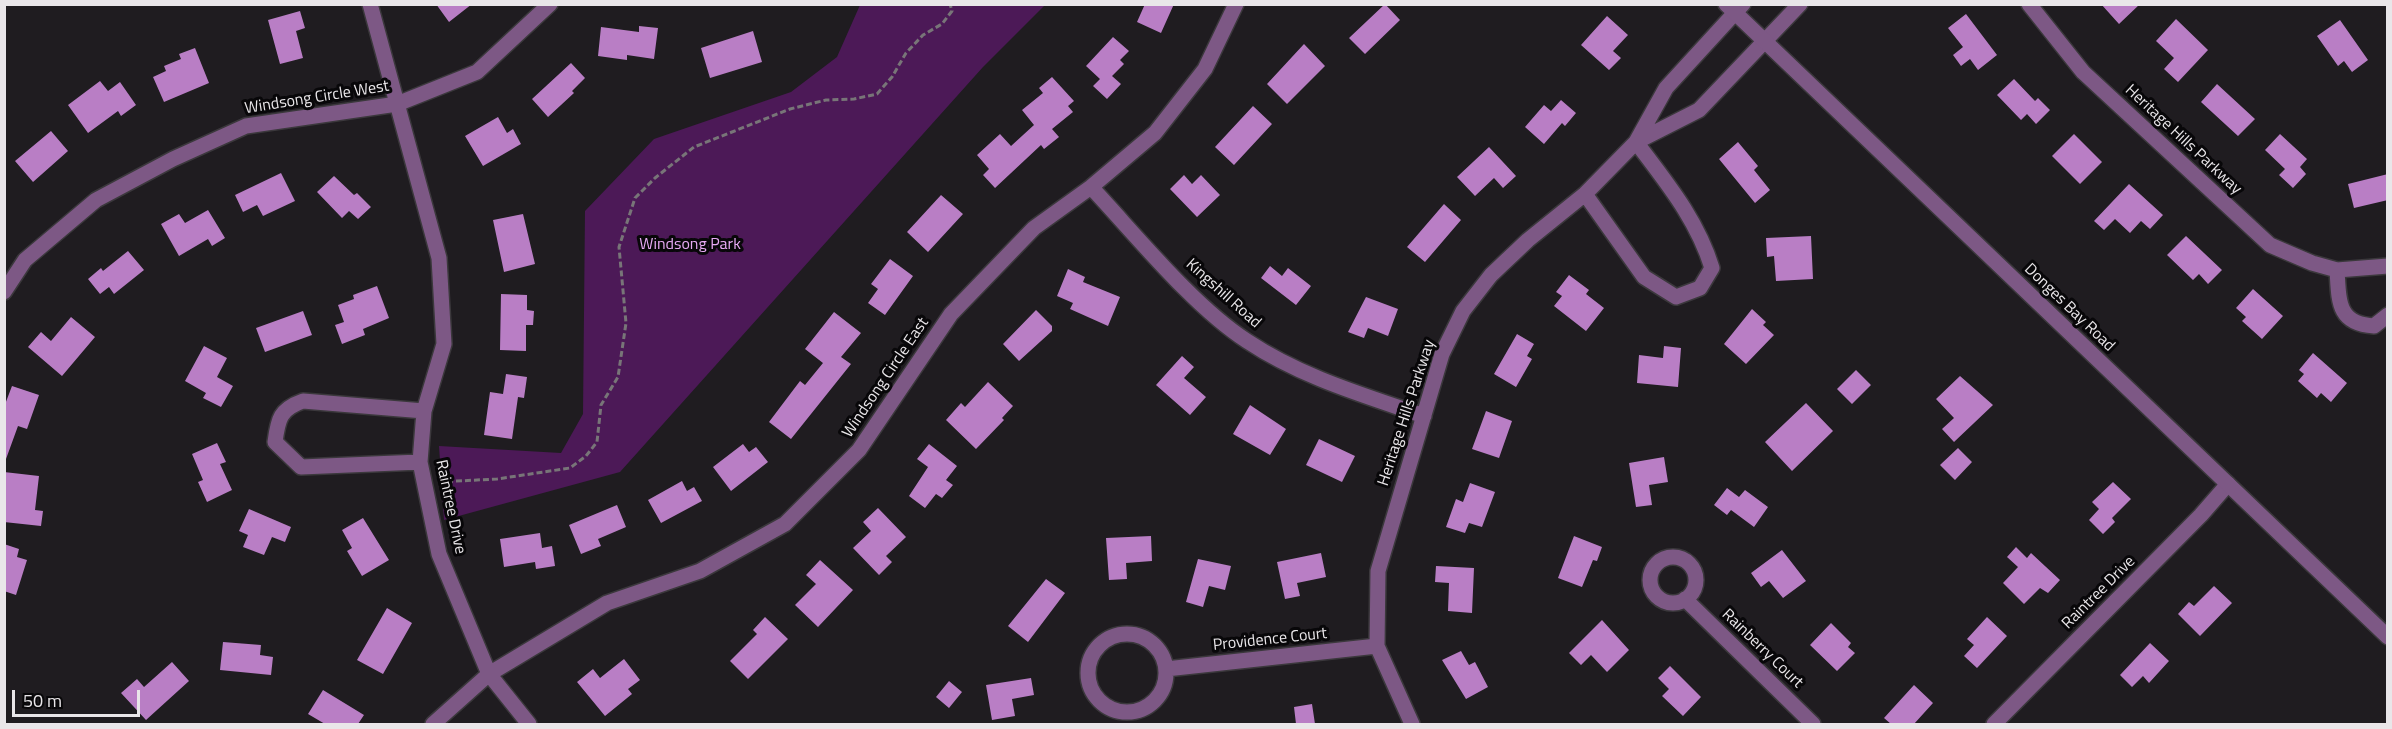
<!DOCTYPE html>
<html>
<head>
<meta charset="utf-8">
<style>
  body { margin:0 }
  #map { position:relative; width:2392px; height:729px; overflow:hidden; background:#1f1c20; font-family:"Titillium Web",sans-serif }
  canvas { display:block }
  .frame { position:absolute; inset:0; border:6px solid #e9e6e9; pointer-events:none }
  .scale { position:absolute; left:12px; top:690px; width:128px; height:27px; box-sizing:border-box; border:3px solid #e9e6e9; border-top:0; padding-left:8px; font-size:18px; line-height:21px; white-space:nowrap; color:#e9e6e9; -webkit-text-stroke:4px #080709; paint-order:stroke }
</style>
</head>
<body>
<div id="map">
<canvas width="2392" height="729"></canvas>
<div class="frame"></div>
<div class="scale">50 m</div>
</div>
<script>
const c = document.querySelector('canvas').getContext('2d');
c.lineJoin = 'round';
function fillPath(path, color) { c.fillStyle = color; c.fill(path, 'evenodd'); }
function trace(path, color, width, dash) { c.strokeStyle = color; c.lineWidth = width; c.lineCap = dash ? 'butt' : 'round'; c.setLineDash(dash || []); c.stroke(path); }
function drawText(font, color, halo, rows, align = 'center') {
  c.font = font + ' "Titillium Web",sans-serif'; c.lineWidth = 6; c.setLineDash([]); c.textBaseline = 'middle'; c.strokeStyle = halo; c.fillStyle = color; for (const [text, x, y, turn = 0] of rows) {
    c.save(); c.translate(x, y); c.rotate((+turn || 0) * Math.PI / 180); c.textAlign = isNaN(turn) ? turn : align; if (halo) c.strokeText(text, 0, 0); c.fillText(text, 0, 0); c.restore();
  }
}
const green = new Path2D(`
  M860,5H1045L983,67L620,472L444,520L439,446L561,453L583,414L585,211L654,139L791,92L837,57Z`);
const building = new Path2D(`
  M436,4H472L449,22Z
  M1145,4H1174L1161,33L1137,22Z
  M1385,4L1400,20L1365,54L1349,38Z
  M2101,4H2140L2119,24Z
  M300,11L305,28L296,31L303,58L280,64L268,20Z
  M1966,14L1997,55L1978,70L1970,59L1961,66L1953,55L1963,47L1948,28Z
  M1607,16L1628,35L1613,51L1621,58L1609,70L1581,45Z
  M2176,19L2208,50L2178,82L2164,69L2174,58L2156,41Z
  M2340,20L2368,60L2352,72L2344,61L2338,66L2317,36Z
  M639,26L658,28L654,59L627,55V60L598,56L601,27L639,32Z
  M753,31L762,62L710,78L701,48Z
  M1113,37L1129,51L1120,60L1124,64L1112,76L1121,84L1107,99L1093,86L1100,79L1086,66Z
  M1304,44L1325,66L1287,104L1267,84Z
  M195,48L209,83L164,102L153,77L166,71L164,66L181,59L179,54Z
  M571,63L585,78L572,91L574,93L548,117L532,99Z
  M1052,77L1074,101L1068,106L1073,112L1052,129L1059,137L1044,149L1041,145L995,188L983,175L989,169L977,155L1000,134L1011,146L1034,125L1022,110L1043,93L1039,88Z
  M2014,79L2035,101L2038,98L2050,110L2036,124L2027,114L2021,120L1997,95Z
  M100,81L108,91L120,82L136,105L121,116L118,111L88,133L68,105Z
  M2217,84L2255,119L2238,136L2201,102Z
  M1561,100L1576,113L1565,126L1562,123L1544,144L1525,127L1544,105L1551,111Z
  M1253,106L1272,124L1234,165L1215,147Z
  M498,117L507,133L513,129L521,144L483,166L465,136Z
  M51,131L68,151L33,182L15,161Z
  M2074,134L2102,162L2080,184L2052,156Z
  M2280,134L2307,159L2300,167L2306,174L2293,188L2279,175L2285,169L2265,150Z
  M1738,142L1758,166L1754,170L1770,190L1755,203L1719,159Z
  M1489,147L1516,176L1503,188L1494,178L1475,196L1457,177Z
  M281,173L295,201L263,216L257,205L243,212L235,195Z
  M2388,174V200L2354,208L2348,184Z
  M1184,175L1192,184L1201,175L1220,195L1197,217L1170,189Z
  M334,176L354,195L357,193L371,207L358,219L349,211L342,218L317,192Z
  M2129,184L2163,215L2150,229L2141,221L2130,233L2115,219L2104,230L2094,221Z
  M941,195L963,214L928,252L907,232Z
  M1444,204L1461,220L1425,262L1407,247Z
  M208,210L225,238L212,246L208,239L179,256L161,224L179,214L185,223Z
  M523,214L535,264L504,272L493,220Z
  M1811,236L1813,279L1776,281L1774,256L1767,257L1766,238Z
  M2186,236L2222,270L2208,284L2199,274L2193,280L2167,255Z
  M128,251L144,270L114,294L109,287L100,294L88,279L101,268L103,271Z
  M890,259L913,276L885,315L868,303L878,289L871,284Z
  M1270,266L1282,276L1288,268L1311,286L1296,305L1261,278Z
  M1068,269L1085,277L1083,282L1120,297L1108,326L1070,309L1073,303L1057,296Z
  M1569,275L1589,290L1586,294L1604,308L1586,331L1554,306L1562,296L1556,292Z
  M377,286L389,318L363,329L365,335L342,344L335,325L344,322L338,305L354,299L353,295Z
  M2253,289L2283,316L2262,339L2242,321L2246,317L2236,308Z
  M501,294L527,295V310L534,311L533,325H526V351L500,350Z
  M1366,297L1398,309L1388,336L1368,328L1364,338L1348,332Z
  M1752,309L1766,322L1763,325L1774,335L1746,364L1724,344Z
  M1036,310L1052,326V331L1019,361L1003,344Z
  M303,311L312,335L265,352L256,328Z
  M834,312L861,333L841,357L851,364L791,439L769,422L800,381L805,385L823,363L805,349Z
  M71,317L95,337L62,376L28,347L41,332L51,341Z
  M1517,334L1534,344L1527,356L1532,359L1516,387L1494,374Z
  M204,346L227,358L217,377L233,386L221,407L203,398L206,393L185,381Z
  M1664,346L1681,348L1678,387L1637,383L1639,355L1663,358Z
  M2313,353L2347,383L2331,402L2321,393L2317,398L2298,381L2304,374L2299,370Z
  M1182,356L1194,367L1184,378L1206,397L1190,415L1156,385Z
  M1856,370L1871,385L1852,404L1837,389Z
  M506,374L527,377L524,398L518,397L512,439L484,435L490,392L503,394Z
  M1960,376L1993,405L1954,442L1942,429L1954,418L1936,399Z
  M988,382L1013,406L1002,418L1004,420L976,449L946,420L961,403L965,407Z
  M12,386L39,395L27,429L18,426L6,459L4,407Z
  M1806,403L1833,431L1792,471L1765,442Z
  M1250,405L1286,429L1270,455L1233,434Z
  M1486,411L1512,421L1499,458L1472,449Z
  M1319,439L1355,456L1342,482L1306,465Z
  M217,443L226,462L220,464L232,490L207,502L198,482L203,480L192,454Z
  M743,444L749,452L756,447L768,462L731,491L713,467Z
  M929,444L957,466L946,480L953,485L942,498L936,494L925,508L909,496L928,467L917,459Z
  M1958,448L1972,462L1955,480L1940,465Z
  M1664,457L1668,482L1649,485L1652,505L1636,507L1629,463Z
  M4,472L39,476L35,510L43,511L41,526L4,522Z
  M682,481L687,491L694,487L702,501L661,523L648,500Z
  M2113,482L2131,499L2112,518L2115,522L2103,534L2089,520L2099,509L2092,502Z
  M1470,483L1495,492L1482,527L1469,523L1465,533L1446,527L1456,499L1463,502Z
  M1727,488L1739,497L1745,490L1768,507L1754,527L1731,510L1727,515L1714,505Z
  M617,505L626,527L598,539L601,546L581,554L569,525Z
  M878,508L906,537L886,556L892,562L879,575L853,548L871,531L863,522Z
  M249,509L291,527L285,542L272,537L264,555L243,547L248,535L239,531Z
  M363,518L389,560L362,576L347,551L352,548L342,530Z
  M540,533L542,548L552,546L555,566L536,569L535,562L504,567L500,539Z
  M1151,536L1152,561L1126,563L1127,579L1109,580L1106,538Z
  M1574,536L1602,547L1597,561L1593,560L1582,587L1558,578Z
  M4,544L19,549L17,557L27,560L16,595L4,591Z
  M2016,547L2027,558L2031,553L2060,580L2048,593L2040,588L2024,604L2003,583L2018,567L2007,557Z
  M1782,550L1806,581L1783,598L1769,581L1761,587L1751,573Z
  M1321,553L1326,577L1297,583L1300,596L1285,599L1277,562Z
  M1198,559L1231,566L1225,590L1209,586L1203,607L1186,602Z
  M820,560L853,590L818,627L795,605L816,584L806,575Z
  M1436,566L1474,568L1472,613L1448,611L1449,583L1435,582Z
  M1046,579L1065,593L1028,642L1008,626Z
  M2214,586L2232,603L2200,636L2178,614L2189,602L2194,606Z
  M387,608L412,623L383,674L357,660Z
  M765,617L788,639L748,679L730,661L757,634L753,630Z
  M1987,617L2007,636L1977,668L1964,656L1974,645L1967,639Z
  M1602,620L1629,650L1607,672L1591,655L1581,665L1569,653Z
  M1831,623L1851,643L1848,647L1855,653L1837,671L1810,645Z
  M223,642L261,645L260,655L273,657L271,675L220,670Z
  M2150,643L2169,661L2149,683L2143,676L2132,687L2120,675Z
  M1461,651L1469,665L1475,662L1488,687L1466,699L1442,660Z
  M624,659L640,680L628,689L632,694L605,716L577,682L593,669L600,678Z
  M172,662L189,681L146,720L121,693L137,679L144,687Z
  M1670,666L1701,697L1683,716L1662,696L1669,689L1658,678Z
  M1031,678L1034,695L1012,699L1015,716L992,720L986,685Z
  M949,681L962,692L949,708L936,697Z
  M1914,685L1933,703L1914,724H1891L1884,718Z
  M323,690L364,715L358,724H325L308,714Z
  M1312,704L1315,724H1296L1294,707Z`);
const path = new Path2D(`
  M438,482L497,479L570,468L586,456L597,442L601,405L618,377L626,323L619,247L635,198L655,178L694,147L790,109L826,100L854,99L877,94L892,77L906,53L923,35L942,24L952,11L950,4`);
const minor = new Path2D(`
  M370,4L439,258L444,344L424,411L420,462L439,554L489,674L529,724
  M2029,4L2083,72L2270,245L2312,263L2337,270L2388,266
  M1636,142L1699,110L1800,4
  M1091,187C1136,235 1193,306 1247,341C1301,377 1363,395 1424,416
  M1585,194L1644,277L1676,297L1700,288L1712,268C1697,219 1666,182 1636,142
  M2337,270C2339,301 2337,324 2374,326L2388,315
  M4,292L25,260L96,200L173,159L246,126L397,104L477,72L550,4
  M420,462L301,467L275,442C278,419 280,409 303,401L424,411
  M1650 580a23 23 0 1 1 46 0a23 23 0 1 1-46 0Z
  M1685,599L1813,724
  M1088 673a39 39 0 1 1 78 0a39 39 0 1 1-78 0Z
  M1166,669L1377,646
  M433,724L489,674L607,603L700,571L785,524L859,450L951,314L1034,228L1091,187L1155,133L1205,69L1236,4
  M1412,724L1377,646L1378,571L1442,354L1463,311L1491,275L1528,240L1585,194L1636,142L1666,88L1743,4
  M1994,724L2201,515L2228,484`);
const tertiary = new Path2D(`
  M1726,4L2388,637`);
const streetNames = [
  ["Windsong Circle West",317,98,-9],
  ["Heritage Hills Parkway",2183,140,43],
  ["Kingshill Road",1223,294,42],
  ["Donges Bay Road",2069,308,44],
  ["Windsong Circle East",886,378,-56],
  ["Heritage Hills Parkway",1407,413,-72],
  ["Raintree Drive",450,507,78],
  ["Raintree Drive",2099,593,-45],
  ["Providence Court",1270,640,-6],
  ["Rainberry Court",1762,649,44]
];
const parkNames = [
  ["Windsong Park",690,245]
];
fillPath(green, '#4c1957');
fillPath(building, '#b97ec5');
trace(minor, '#3b383c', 18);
trace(tertiary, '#3b383c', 18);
trace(path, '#787578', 3, [6, 3]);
trace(minor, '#7d5885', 15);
trace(tertiary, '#7d5885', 15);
drawText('16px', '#e9e6e9', '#080709', streetNames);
drawText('16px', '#e7aaf4', '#080709', parkNames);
</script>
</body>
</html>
